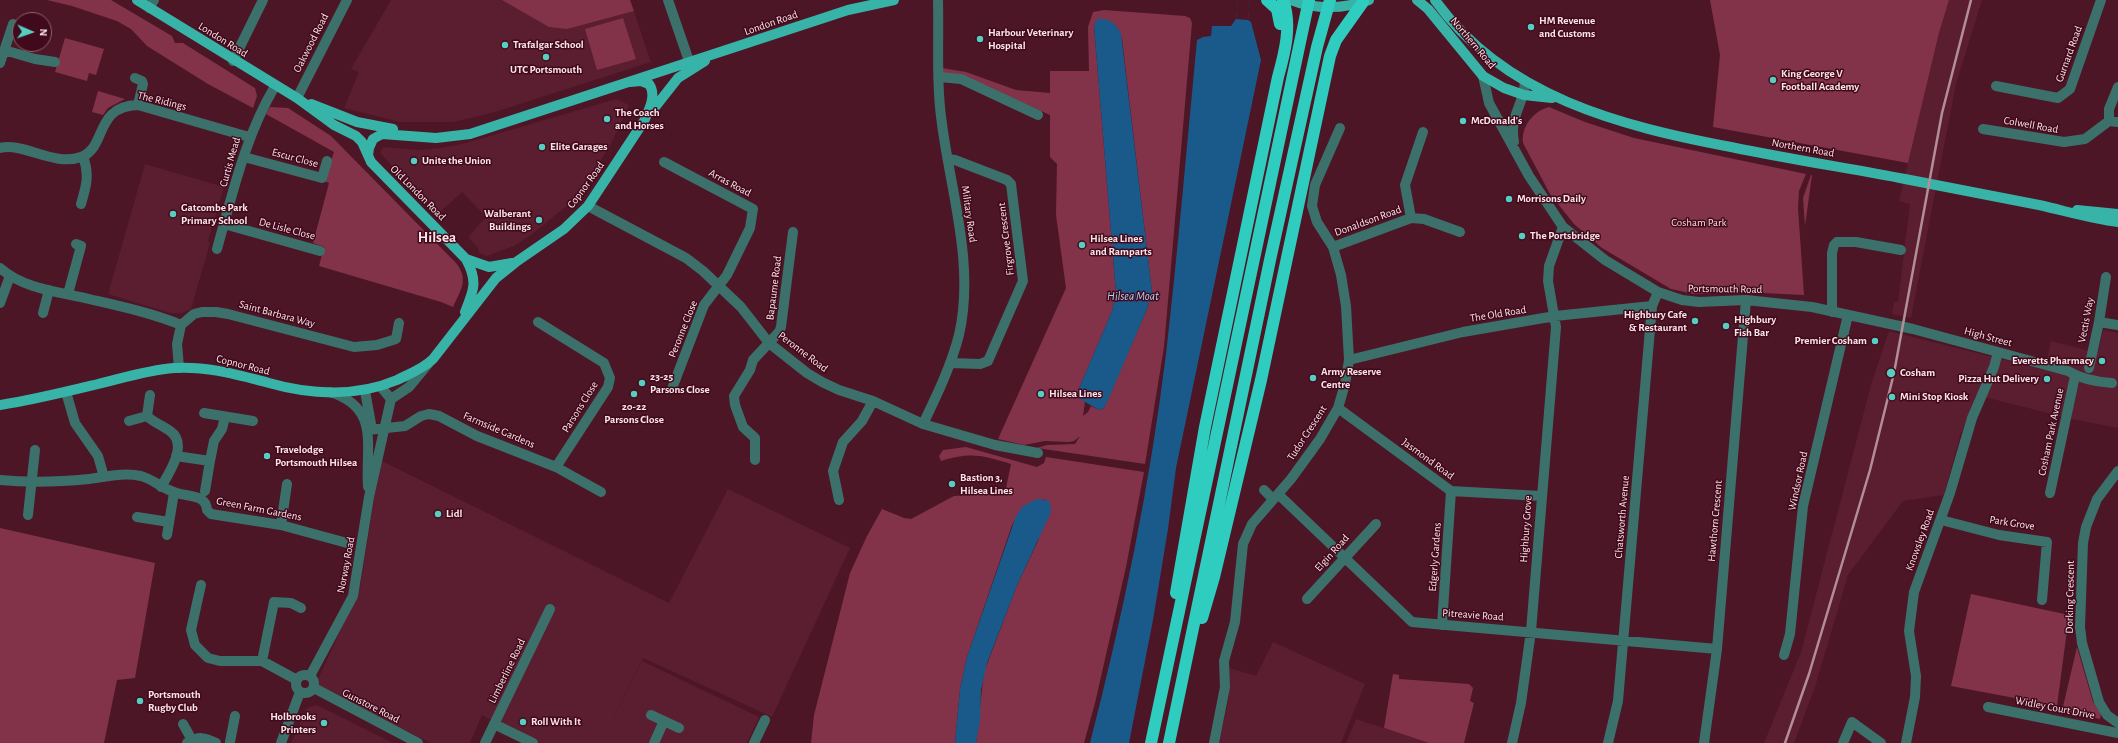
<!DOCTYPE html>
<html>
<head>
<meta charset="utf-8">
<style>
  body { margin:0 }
  #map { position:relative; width:2118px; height:743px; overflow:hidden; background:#4c1626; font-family:"Alegreya Sans",sans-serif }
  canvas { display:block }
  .north { position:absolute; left:12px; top:12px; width:40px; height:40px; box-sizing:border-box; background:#410a1c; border:1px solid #8c626e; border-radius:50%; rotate:92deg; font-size:11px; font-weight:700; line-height:16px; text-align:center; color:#fce5e9 }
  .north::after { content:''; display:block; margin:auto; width:14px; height:18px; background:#57cec1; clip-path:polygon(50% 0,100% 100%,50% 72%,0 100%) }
</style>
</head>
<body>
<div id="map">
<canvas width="2118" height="743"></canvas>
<div class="north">N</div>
</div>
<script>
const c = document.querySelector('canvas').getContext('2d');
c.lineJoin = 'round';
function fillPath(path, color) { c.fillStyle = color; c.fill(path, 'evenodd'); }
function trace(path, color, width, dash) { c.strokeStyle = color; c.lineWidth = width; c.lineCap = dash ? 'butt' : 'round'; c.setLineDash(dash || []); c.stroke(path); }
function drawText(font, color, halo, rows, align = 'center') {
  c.font = font + ' "Alegreya Sans",sans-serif'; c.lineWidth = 3; c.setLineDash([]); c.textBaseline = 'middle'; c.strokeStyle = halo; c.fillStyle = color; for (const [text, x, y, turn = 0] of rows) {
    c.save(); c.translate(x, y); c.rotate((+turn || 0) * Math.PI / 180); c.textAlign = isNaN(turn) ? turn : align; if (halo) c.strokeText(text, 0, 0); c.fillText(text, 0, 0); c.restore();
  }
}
const built = new Path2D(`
  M391,0H630L651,62L495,112L454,122H400L344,108L359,72L351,69Z
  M1949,0H1982L1956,84L1911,318L1892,314L1894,302H1898L1910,204L1899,201L1939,33Z
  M616,99L629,105L609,148L581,189L568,205L531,235L514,246L487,256L479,253L478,248L468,237L486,217L462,192L438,214L380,153L383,147L418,150L440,148L466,143Z
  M145,164L224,187L208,241L210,243L191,309L182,313H170L108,294Z
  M2103,330L2118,333V428L2072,419L1976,395L1960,436L1944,495L1903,501L1848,575L1815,687L1794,743H1764L1801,652L1871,385L1889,331L2045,370L2051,341L2098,353Z
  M380,460L669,603L728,489L850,548L772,717L643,658L604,738L642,661L759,717L747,743H539L482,715L470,743H431L315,686L360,588Z
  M1273,642L1365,684L1341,743H1219L1229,696V668L1256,676Z
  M317,705L393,743H291L307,708Z
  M1356,719L1429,743H1346Z`);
const green = new Path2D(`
  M47,0H111L172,36L175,43H183L255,88L257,96L253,108L208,84L147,46L131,29L117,21L72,6Z
  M502,0H630L634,11L567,29L549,27Z
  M1710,0H1949L1939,33L1908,163L1713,127L1720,55Z
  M1104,10L1185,16L1190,18L1192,23L1164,347L1145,464L1037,448L1047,445L1075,444L1080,436L1074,441L1068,442L1045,441L1024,445L998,439L1066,288L1056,215L1057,164L1050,157V115L960,75L943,73L942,68L966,72L1016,90L1050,93V71H1089L1088,27L1093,12ZM1100,19C1114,21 1118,26 1122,39L1152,292L1147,309L1104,408L1099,410L1091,406L1088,412L1083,416L1085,402L1077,393L1112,311L1116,293L1094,26Z
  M623,18L636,59L597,70L585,29Z
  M65,38L104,49L96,75L89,73L87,81L55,72Z
  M98,91L125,99L108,108L103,115L92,112Z
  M270,107L288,108L331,136L456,263C469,280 461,289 453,307L441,302L319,266L324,247L313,243L329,183L324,181L334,152L266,114Z
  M1549,107L1585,122L1634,138L1806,174L1799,191L1798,208L1804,295L1743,292L1694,294L1671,289L1602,248L1574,224L1550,194L1523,143C1521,127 1533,111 1549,107Z
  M1811,175H1812L1805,226L1803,198Z
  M966,447L1037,467L1044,463L1046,457L1144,472L1126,567L1095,703L1084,743H976L984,672L1018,583L1038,541L1047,500C1031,497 1016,515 1011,528L967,657L960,689L955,743H811L814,715L850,573L867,536L882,509L904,518L911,519L954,496L1000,493L1006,488L1011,464C981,455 971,452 941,461L939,456L943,450Z
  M0,528L155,563L135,678L117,680L104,743H0Z
  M1971,594L2069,615L2057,706L1951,686Z
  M2077,647L2093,702L2101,714L2100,719L2062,711Z
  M1393,674L1399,675V679L1469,684L1473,688L1470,701L1474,703L1464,743H1429L1384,728Z`);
const water = new Path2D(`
  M1238,0H1250L1248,20L1251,22L1261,60L1176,468L1168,529L1153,620L1129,743H1090C1123,615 1150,485 1166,354C1178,249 1187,145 1197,40L1203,37L1211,36L1212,26H1231L1236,19Z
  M1097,19C1108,17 1117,24 1121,34L1152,292L1147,309L1108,400L1104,408L1099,410L1080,399L1077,393L1112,311L1116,293L1094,26Z
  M1037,499L1047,500L1050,503L1051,512L1018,583L987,663L981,690L980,720L976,743H955L960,689L967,657L1016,516L1023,506Z`);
const pier = new Path2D(`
  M1238,0H1250L1248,20L1236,19Z`);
const minor = new Path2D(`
  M668,0L689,61
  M149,8L154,0
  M4,50L35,59L55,62
  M233,61L263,0
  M0,63L13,24
  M1483,76L1489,103L1529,176L1563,227L1605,260L1658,292L1682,300L1699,302L1746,300L1812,307L1913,329L2068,371C2081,379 2097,382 2112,383
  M939,77L961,79L1038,115
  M135,78L142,81L143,84L138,105
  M1996,86L2058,98L2070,89L2101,0
  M297,98L347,0
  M2109,121V109L2118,87
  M1983,129L2064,142L2085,139L2109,121L2118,122
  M1514,142C1509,115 1523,108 1525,82
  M0,148C24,142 54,167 81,157C107,148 94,106 138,105L249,137
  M244,157L322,178L327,161
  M948,159L955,160L1007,180L1011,184L1023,281L988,361L980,364L950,363
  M664,162L753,209L750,228L727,275L704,305L673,386
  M81,204C86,187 90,174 83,157
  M588,206L686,258L703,271L741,307L769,343L807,373L822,382L839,390L873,401L923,424L995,445L1038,453
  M1411,218L1405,185L1423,132
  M224,224L320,251
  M1333,247L1411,218L1424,219L1460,232
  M217,249C233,192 245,137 275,86
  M0,268C23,289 60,292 89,299C119,306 152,313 181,325
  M68,294L81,246L76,244
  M0,303L10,276
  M1832,312V253L1834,245L1837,242H1856L1901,250
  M43,313L49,290
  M538,322L604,363L610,378L608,387L556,467
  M2099,322L2118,325
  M1349,360L1463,332L1555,316L1652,306
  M179,368L177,344L181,325L194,314L202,312H216L228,314L354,347L377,345L396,339L399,323
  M2089,368L2099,322L2106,277
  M365,391L371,424
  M66,392L75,423L98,456L104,477
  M330,392C381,408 365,446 368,487
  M391,399L409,387L428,364
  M1338,408L1451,491L1541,496
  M204,413L253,421
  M147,416C154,423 162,425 170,431C189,444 169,473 161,487
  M129,421L147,416L150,395
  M923,424C937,395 951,366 959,335C975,265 951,193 942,124C936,84 939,41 938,0
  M368,430L405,426L421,416L429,414L439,416L477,436L556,467L601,492
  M176,456L210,461L205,491
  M755,460V438L743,427L735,405L734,396L750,370L753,360L779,332L781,327L793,232
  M210,461L214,441L222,429L225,417
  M2118,471L2097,499L2086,527L2083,543L2080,627L2082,643L2099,702L2107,715L2118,723
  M0,480C30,483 59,482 89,479C106,477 123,472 141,476C153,479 164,490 177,493C189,497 206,494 207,510L211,514L281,525L347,543
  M1264,490L1273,499
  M2050,493L2075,376
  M1278,494L1412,622L1717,649
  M839,500L833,471L843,442L862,421L873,401
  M28,515L35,450
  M137,517L169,522
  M1941,520L1999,535L2047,542L2042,600
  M281,525L287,484
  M167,535L174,493
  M201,585L191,630L195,645L208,658L220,661H262L297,680
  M1307,599L1376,524
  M1442,625L1451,491
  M1784,655L1790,634L1803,506L1848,315
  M262,661L274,602L291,603L301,608
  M296 684a9 9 0 1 1 18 0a9 9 0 1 1-18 0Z
  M310,676L353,596L369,497L391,399L381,387
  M314,688L418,743
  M1988,707L2118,733
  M651,715L679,728
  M183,724L192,740
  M494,724L533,743
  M230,742L235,716
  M187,743C198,736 205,737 216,743
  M281,743L300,692
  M485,743L550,609
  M654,743L664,721
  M754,743L765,720
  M1214,743L1225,687L1224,661L1235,622L1243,544L1252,524L1291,479L1320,439L1338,408L1345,384L1349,360L1346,306L1341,275L1333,247L1317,222L1312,206L1315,185L1340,128
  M1512,743L1521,703L1531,631L1556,327L1548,281L1549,266L1563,227
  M1608,743L1618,701L1652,306L1658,292
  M1704,743L1717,649L1746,300
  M1843,743L1852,722L1881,743
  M1906,743L1915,697L1916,676L1909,631L1914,592L1950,493L1972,418L1994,367L1998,352`);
const major = new Path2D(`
  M137,0L297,98L334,125L356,136L362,142L371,162L466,259L489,267L512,263
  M1291,0C1316,10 1344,9 1369,0
  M1417,0L1428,9L1483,76L1504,88L1524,95L1552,98
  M1435,0C1504,97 1621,126 1731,147C1789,159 1847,168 1905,179C1950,188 1994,196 2039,205C2066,211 2091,219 2118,222
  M311,104L357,122L393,129
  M652,111L678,78L705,61
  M368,155L369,148L373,139L382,134L436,138L470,134L848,10L894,0
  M2077,210L2118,214
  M465,312C474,290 478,281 466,259
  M0,405C33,400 65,392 98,384C123,378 148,370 174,368C208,366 238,375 269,383C311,395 357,397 397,380C409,374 423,369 433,359L496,278L516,262L564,229L588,206L644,121C649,110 657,95 649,84L641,81L630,82`);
const highway = new Path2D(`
  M1267,0L1277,9L1280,24
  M1176,593L1205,427L1278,77C1285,52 1292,25 1283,0
  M1202,618L1214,577L1261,380L1330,56L1336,40L1363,2
  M1151,743L1309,0
  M1169,743L1270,260L1317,47L1330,0`);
const rail = new Path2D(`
  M1785,743L1809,674L1870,470L1894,373L1942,113L1971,0`);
const markers = [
  [1531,27,4,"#57cec1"],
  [980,39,4,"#57cec1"],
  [505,45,4,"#57cec1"],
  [546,57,4,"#57cec1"],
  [1773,80,4,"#57cec1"],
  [607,119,4,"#57cec1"],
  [1463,121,4,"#57cec1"],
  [542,147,4,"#57cec1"],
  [414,161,4,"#57cec1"],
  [1509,199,4,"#57cec1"],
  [173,214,4,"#57cec1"],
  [539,220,4,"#57cec1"],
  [1522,236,4,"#57cec1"],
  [1082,245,4,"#57cec1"],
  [1695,321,4,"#57cec1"],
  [1726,326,4,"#57cec1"],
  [1875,341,4,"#57cec1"],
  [2102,361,4,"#57cec1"],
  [1891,373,5,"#57cec1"],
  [1313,378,4,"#57cec1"],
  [2047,379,4,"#57cec1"],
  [642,383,4,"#57cec1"],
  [634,394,4,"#57cec1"],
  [1041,394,4,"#57cec1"],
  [1892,397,4,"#57cec1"],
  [267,456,4,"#57cec1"],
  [952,484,4,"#57cec1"],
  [438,514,4,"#57cec1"],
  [140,701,4,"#57cec1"],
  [523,722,4,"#57cec1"],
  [324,723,4,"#57cec1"]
];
const poiNames = [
  ["HM Revenue",1539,21],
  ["and Customs",1539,34],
  ["Harbour Veterinary",988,33],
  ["Hospital",988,46],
  ["Trafalgar School",513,45],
  ["UTC Portsmouth",546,70,"center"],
  ["King George V",1781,74],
  ["Football Academy",1781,87],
  ["The Coach",615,113],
  ["and Horses",615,126],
  ["McDonald's",1471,121],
  ["Elite Garages",550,147],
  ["Unite the Union",422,161],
  ["Morrisons Daily",1517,199],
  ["Gatcombe Park",181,208],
  ["Primary School",181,221],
  ["Walberant",531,214,"right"],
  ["Buildings",531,227,"right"],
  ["The Portsbridge",1530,236],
  ["Hilsea Lines",1090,239],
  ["and Ramparts",1090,252],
  ["Highbury Cafe",1687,315,"right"],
  ["& Restaurant",1687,328,"right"],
  ["Highbury",1734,320],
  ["Fish Bar",1734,333],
  ["Premier Cosham",1867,341,"right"],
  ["Everetts Pharmacy",2094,361,"right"],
  ["Army Reserve",1321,372],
  ["Centre",1321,385],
  ["Cosham",1900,373],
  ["23-25",650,377],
  ["Parsons Close",650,390],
  ["Pizza Hut Delivery",2039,379,"right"],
  ["Hilsea Lines",1049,394],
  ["Mini Stop Kiosk",1900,397],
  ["20-22",634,407,"center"],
  ["Parsons Close",634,420,"center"],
  ["Travelodge",275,450],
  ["Portsmouth Hilsea",275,463],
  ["Bastion 3,",960,478],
  ["Hilsea Lines",960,491],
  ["Lidl",446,514],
  ["Portsmouth",148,695],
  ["Rugby Club",148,708],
  ["Holbrooks",316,717,"right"],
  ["Printers",316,730,"right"],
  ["Roll With It",531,722]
];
const streetNames = [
  ["London Road",771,23,-19],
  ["London Road",223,40,32],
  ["Oakwood Road",311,43,-63],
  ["Northern Road",1473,43,50],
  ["Gurnard Road",2069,54,-70],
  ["The Ridings",162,101,14],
  ["Colwell Road",2031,125,10],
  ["Northern Road",1803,148,10],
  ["Escur Close",295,158,15],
  ["Curtis Mead",230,162,-74],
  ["Arras Road",730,183,28],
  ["Copnor Road",586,185,-54],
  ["Old London Road",418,193,45],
  ["Military Road",969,214,82],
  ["Donaldson Road",1368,221,-20],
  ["De Lisle Close",287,229,15],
  ["Firgrove Crescent",1006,239,-97],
  ["Bapaume Road",774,288,-83],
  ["Portsmouth Road",1725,289,1],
  ["Saint Barbara Way",277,314,15],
  ["The Old Road",1498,314,-9],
  ["Vectis Way",2086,320,-79],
  ["Peronne Close",683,329,-68],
  ["High Street",1988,337,15],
  ["Peronne Road",803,352,37],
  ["Copnor Road",243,365,14],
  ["Parsons Close",580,407,-58],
  ["Farmside Gardens",499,430,23],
  ["Cosham Park Avenue",2051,432,-78],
  ["Tudor Crescent",1307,433,-57],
  ["Jasmond Road",1428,459,36],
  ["Windsor Road",1798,481,-78],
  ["Green Farm Gardens",259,509,11],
  ["Chatsworth Avenue",1622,517,-85],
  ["Hawthorn Crescent",1715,521,-85],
  ["Park Grove",2012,523,9],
  ["Highbury Grove",1526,529,-86],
  ["Knowsley Road",1920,540,-70],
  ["Elgin Road",1332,553,-48],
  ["Edgerly Gardens",1435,557,-86],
  ["Norway Road",346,565,-79],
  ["Dorking Crescent",2070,597,-89],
  ["Pitreavie Road",1473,615,4],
  ["Limberline Road",507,671,-64],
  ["Gunstore Road",371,706,27],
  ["Widley Court Drive",2055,708,11]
];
const parkNames = [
  ["Cosham Park",1699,223]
];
const waterNames = [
  ["Hilsea Moat",1133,296]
];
const districtNames = [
  ["Hilsea",437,237]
];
fillPath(built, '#5b1d30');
fillPath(green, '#823349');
fillPath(water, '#195a8a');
fillPath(pier, '#4c1626');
trace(minor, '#3c706a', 10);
trace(major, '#38b3a7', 10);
trace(highway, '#2ecdbf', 12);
trace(rail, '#b28e97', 2.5);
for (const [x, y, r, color] of markers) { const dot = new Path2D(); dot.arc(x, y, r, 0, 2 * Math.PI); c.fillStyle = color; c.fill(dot); trace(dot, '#410a1c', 1.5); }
drawText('bold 11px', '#fce5e9', '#410a1c', poiNames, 'left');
drawText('11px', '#fce5e9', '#410a1c', streetNames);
drawText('11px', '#f7dbe0', '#410a1c', parkNames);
drawText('italic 12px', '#add4f6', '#410a1c', waterNames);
drawText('bold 15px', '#fce5e9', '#410a1c', districtNames);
</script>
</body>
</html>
